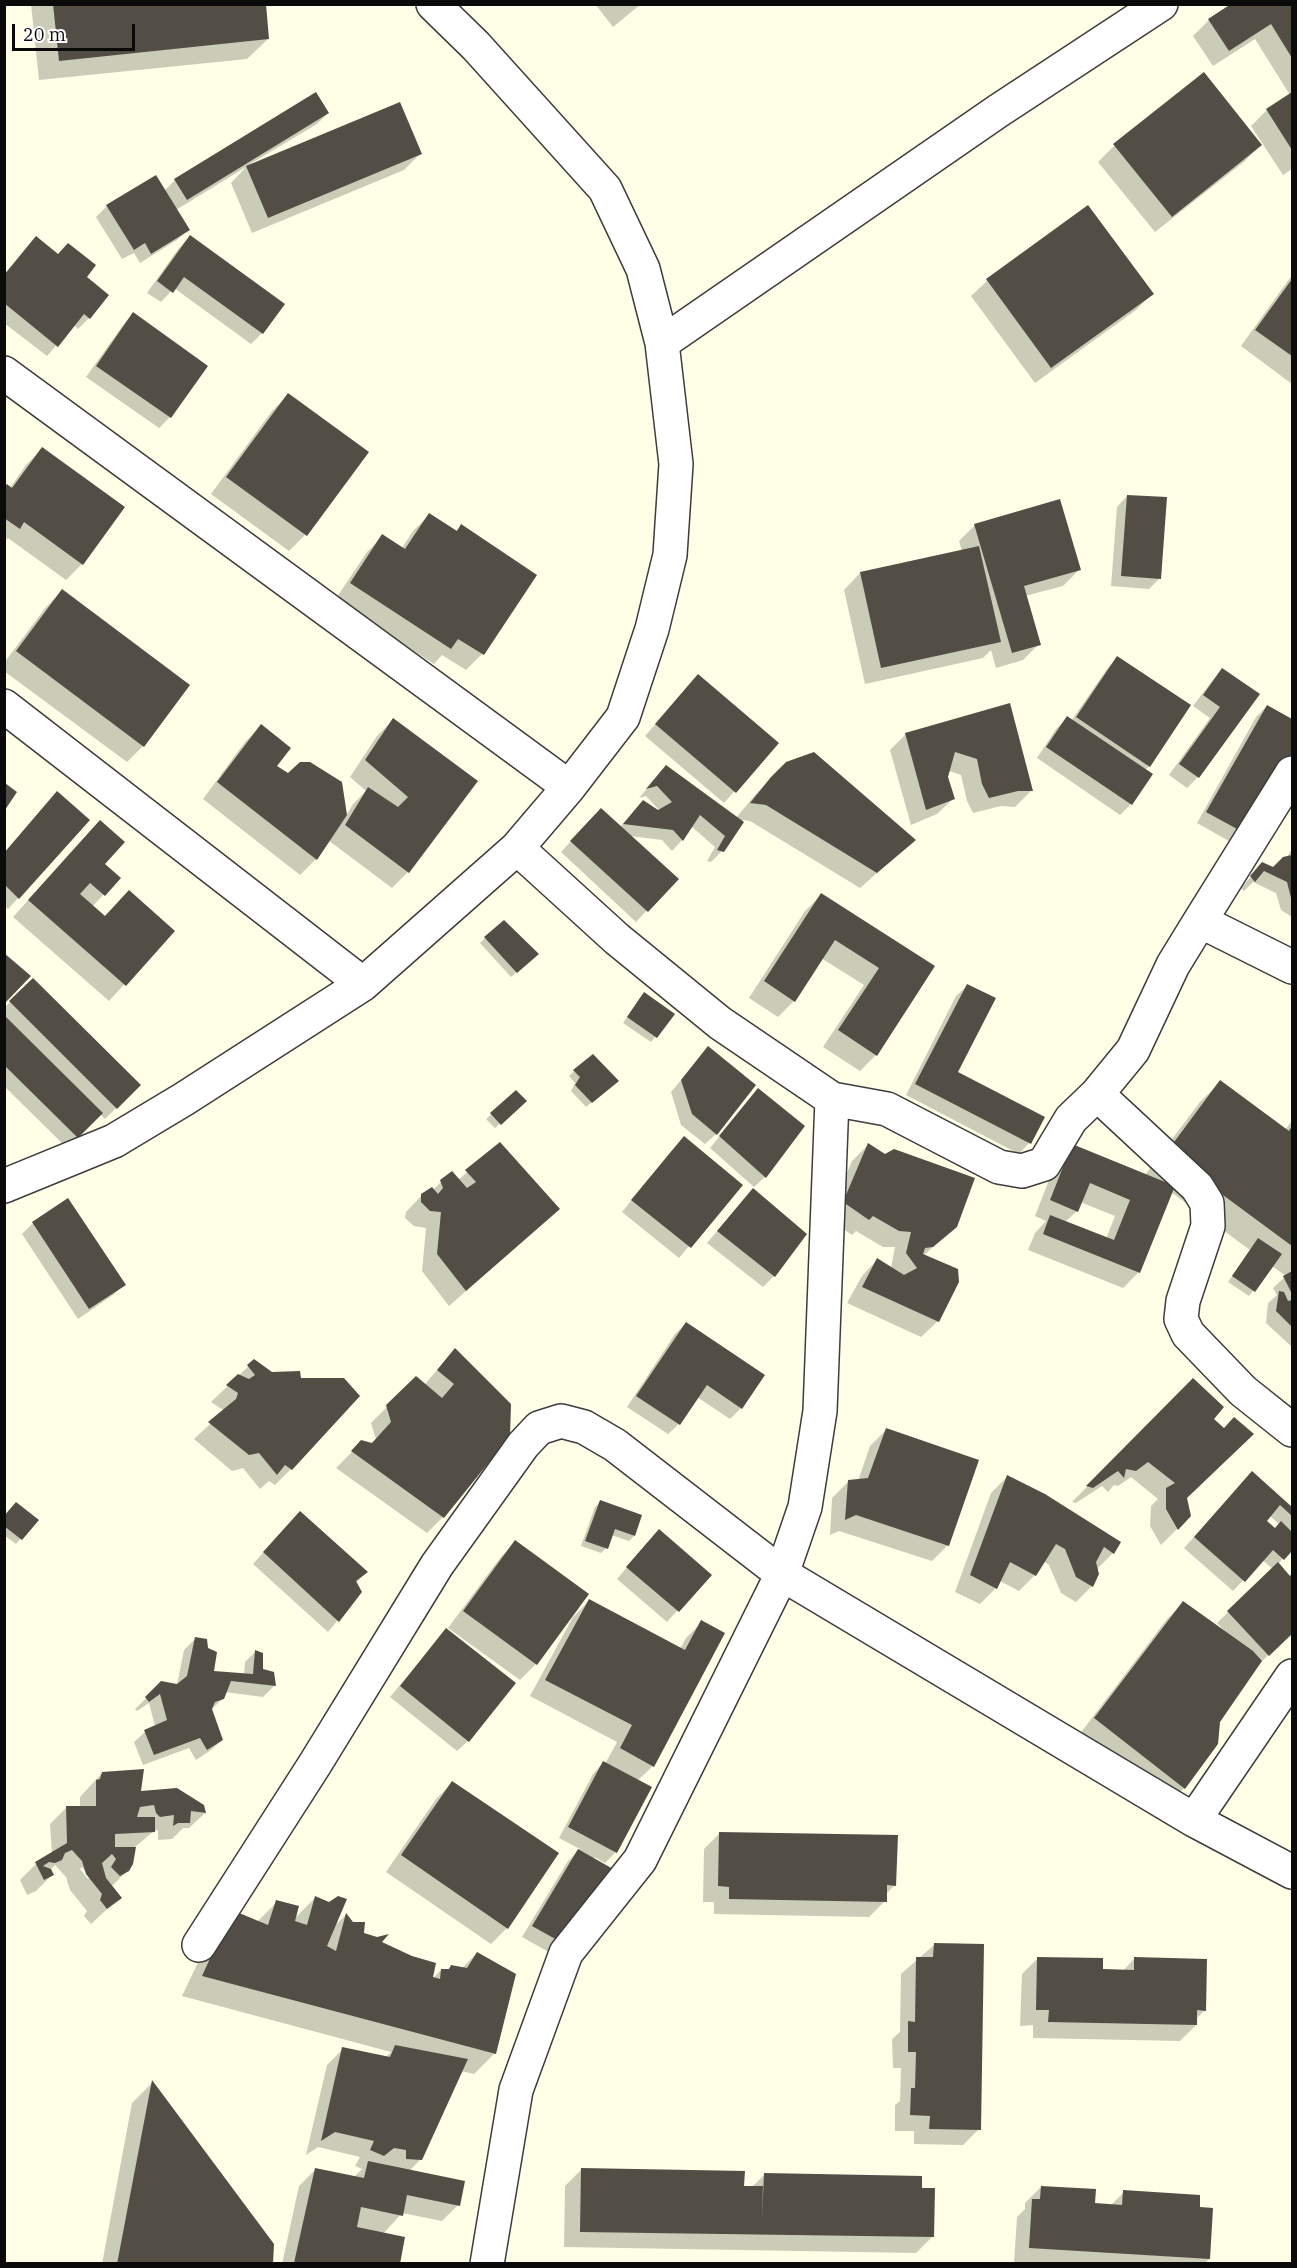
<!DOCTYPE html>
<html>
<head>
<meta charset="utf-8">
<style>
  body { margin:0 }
  #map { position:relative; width:1297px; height:2268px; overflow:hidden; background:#feffe6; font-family:"IBM Plex Serif",serif }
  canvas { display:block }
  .frame { position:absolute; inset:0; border:6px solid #0a0a0a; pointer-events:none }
  .scale { position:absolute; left:12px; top:24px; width:123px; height:27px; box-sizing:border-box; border:3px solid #0a0a0a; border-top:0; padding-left:8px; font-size:18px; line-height:21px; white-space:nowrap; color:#0a0a0a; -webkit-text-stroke:4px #fff; paint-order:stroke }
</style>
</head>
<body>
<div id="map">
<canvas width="1297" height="2268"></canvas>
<div class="frame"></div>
<div class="scale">20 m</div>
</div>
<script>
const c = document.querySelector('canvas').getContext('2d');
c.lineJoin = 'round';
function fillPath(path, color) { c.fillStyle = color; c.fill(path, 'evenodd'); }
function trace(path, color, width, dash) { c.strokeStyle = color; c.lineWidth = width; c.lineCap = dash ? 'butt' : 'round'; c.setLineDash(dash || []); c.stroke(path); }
const shadow = new Path2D(`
  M31,4H264L268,39L247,59L39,80Z
  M595,4H641L613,27Z
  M1234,4H1292V169L1283,175L1251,126L1267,110L1290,95L1255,39L1213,66L1193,36L1209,20Z
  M1203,74L1260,145L1245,161L1155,232L1098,162L1114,146Z
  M316,94L328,113L317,124L250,164L251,166L420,154L404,170L252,233L231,183L246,167L176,210L188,229L177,240L140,263L134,253L122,259L96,217L107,206L164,191L175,180Z
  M190,237L262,333L251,344L174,288L161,302L147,293L179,248Z
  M36,238L107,295L89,318L78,329L74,325L47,356L4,323V275Z
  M1292,275V384L1241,346Z
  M987,281L1152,294L1136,310L1035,383L971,296Z
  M133,314L206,366L170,417L159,428L86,377L123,325Z
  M288,395L305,535L289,551L211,494L272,411Z
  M42,449L82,564L66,580L8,538L4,542V488H10L26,465Z
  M1127,496L1160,578L1149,589L1111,586L1117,507Z
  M429,515L455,532L461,526L535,575L482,654L466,670L442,655L434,664L335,600L367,552L383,536L402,548L413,531Z
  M975,525L1079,570L1063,586L1025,596L1039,644L1023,660L996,668L991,650L983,658L865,684L844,590L860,573L962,551L959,541Z
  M62,591L143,746L127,762L4,671V663L46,607Z
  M1117,658L1149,766L1145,770L1131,804L1120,815L1037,758L1056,729L1067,718L1071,721L1107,669Z
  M1222,670L1257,694L1198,777L1187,788L1169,775L1210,718L1193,706L1212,681Z
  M688,687L777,744L724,803L645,736Z
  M1009,705L1031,791L1015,807L1001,806L973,813L967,801L961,775L949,771L947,777L954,798L937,814L911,825L890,750L906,734Z
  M1267,706L1292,721V752L1246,834L1236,845L1197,823L1256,717Z
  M393,720L475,782L408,872L392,888L328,840L316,859L300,875L203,799L245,742L261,726L275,767L346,816L353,804L366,791L350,777L377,736Z
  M787,763L913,841L860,888L750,821L743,820L722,851L711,862L707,861L715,847L691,826L682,840L672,851L662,840L630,836L676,879L636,922L561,852L590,820L620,827L643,801L660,811L646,796L639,798L656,778L736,818L755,795Z
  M88,820L18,898L8,909L4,906V854Z
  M84,838L104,894L92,907L104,917L129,892L173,931L109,1001L13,917Z
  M1292,849V917L1281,910L1276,893L1253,882L1244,891L1241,888L1262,864L1273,868L1287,857Z
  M821,895L933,967L876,1055L860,1071L823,1047L864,985L821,958L794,1001L778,1017L749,998L805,911Z
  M485,938L532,959L511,977L480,943Z
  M33,980L139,1085L105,1119L100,1114L66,1147L4,1086V1008Z
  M967,986L956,1073L1029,1143L1019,1154L906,1095L956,996Z
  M640,998L673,1014L651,1042L623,1023Z
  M708,1048L716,1134L705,1144L681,1125L671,1092Z
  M574,1071L612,1086L586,1107L571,1091L575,1083L569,1076Z
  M1220,1082L1285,1130L1292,1121V1347L1266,1323L1268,1303L1277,1295L1273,1288L1286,1276L1272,1266L1249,1296L1228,1282L1250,1250L1171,1192L1139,1272L1123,1288L1028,1250L1035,1233L1046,1221L1035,1216L1056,1162L1072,1146L1145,1175L1200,1102ZM1080,1202L1115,1216L1106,1239L1065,1222L1077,1211Z
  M758,1090L765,1177L754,1187L710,1148Z
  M516,1092L524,1101L495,1128L486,1119Z
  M500,1144L542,1224L449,1306L422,1271L426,1228L414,1226L405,1218L406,1212L422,1195L433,1190L441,1182L458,1180Z
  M868,1145L885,1156L956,1226L923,1256L938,1321L921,1337L847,1303L862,1276L877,1260L891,1268L895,1247H883L856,1231L852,1235L828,1218L852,1161Z
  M673,1149L740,1185L679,1258L622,1212Z
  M68,1200L124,1285L113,1295L78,1319L22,1234L33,1223Z
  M743,1201L774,1276L763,1287L707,1243Z
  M686,1323L741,1408L730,1419L697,1397L679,1424L668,1434L627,1407L675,1334Z
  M455,1350L510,1404L443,1517L427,1533L336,1468L362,1442L371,1444L376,1439L371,1423L416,1378L424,1385Z
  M254,1361L271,1374L300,1379L291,1469L275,1485L269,1481L260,1489L243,1468L232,1471L194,1439L222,1413L223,1410L211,1402Z
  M1193,1380L1212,1419L1185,1498L1190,1516L1161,1545L1150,1526L1151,1506L1158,1499L1131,1477L1118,1486L1114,1485L1108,1492L1102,1486L1076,1503L1072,1502Z
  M886,1430L948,1545L932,1561L839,1531L830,1535L832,1498L848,1482L858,1481L870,1446Z
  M1252,1473L1292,1509V1548L1278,1564L1290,1578L1292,1575V1632L1257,1666L1218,1722L1184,1788L1168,1803L1079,1735L1167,1619L1183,1603L1226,1632L1217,1623L1273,1569L1262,1560L1233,1591L1184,1548ZM1269,1515L1280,1525L1275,1530L1264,1521Z
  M1007,1477L1113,1553L1096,1570L1092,1586L1076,1602L1061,1593L1049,1565L1043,1561L1035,1575L1019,1591L1000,1581L996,1588L980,1604L955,1592L991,1493Z
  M600,1502L634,1536L629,1541L611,1535L606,1548L601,1553L581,1546L595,1507Z
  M4,1517L37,1520L16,1544L4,1535Z
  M289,1524L366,1572L356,1583L361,1592L328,1632L253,1564Z
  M515,1542L536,1664L520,1680L448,1628L500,1558Z
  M648,1542L709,1575L667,1622L617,1579Z
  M589,1601L680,1649L686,1638L702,1622L653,1766L637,1781L616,1852L605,1863L594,1857L593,1859L563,1960L522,1937L568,1861L580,1849L559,1838L593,1774L603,1763L605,1764L617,1742L530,1696L573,1617Z
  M446,1630L468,1741L457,1751L390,1697Z
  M195,1639L213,1673L244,1675L245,1662L255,1652L261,1670L272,1673L274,1686L263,1697L225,1692L223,1698L211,1710L222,1740L211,1750L196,1760L189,1748L143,1765L134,1742L145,1732L155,1726L149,1703L137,1711L135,1709L162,1683L177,1685L184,1650Z
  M102,1773L139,1793L205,1813L189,1828H183L172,1839L158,1840V1830L154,1831L135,1847L128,1870L111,1887L120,1897L91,1924L84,1916L87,1911L70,1890L66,1877L55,1865L50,1870L52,1875L36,1891L27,1895L20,1880L36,1864L52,1854L50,1824L66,1808H80V1797ZM82,1867L90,1877L88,1879L80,1869Z
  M452,1783L507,1928L491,1944L386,1872L436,1799Z
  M720,1833L895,1885L885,1895V1901L869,1917L714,1914V1902H703L704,1849Z
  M315,1898L333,1927L346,1915L362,1934L380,1943L431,1980L441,1970L447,1971L451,1967L462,1968L477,1953L495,2053L474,2074L461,2071L421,2159L409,2171L458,2205L442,2221L402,2213L383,2234L398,2264H282L299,2186L315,2170L354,2177L362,2169L355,2166L360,2157L318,2147L306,2155L327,2065L343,2049L385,2058L391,2052L182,1996L212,1933L257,1922L277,1902L294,1919Z
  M934,1945L979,2129L963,2145L914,2144V2131H895V2105L900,2101L901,2068H893L892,2039L900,2032L901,1974Z
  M1038,1958L1102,1971L1122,1972L1134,1959L1205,2010L1196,2019V2025L1180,2041L1033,2038V2025L1020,2026L1022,1974Z
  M152,2083L271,2264H102L132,2103Z
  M581,2170L743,2187H752L765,2174L920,2189L932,2237L916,2253L564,2247L565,2186Z
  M1041,2187L1093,2205L1110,2206L1124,2192L1198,2208L1209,2259L1204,2264L1014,2263L1017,2217L1025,2209V2203Z`);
const building = new Path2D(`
  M53,4H266L269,39L59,61Z
  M1231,4H1292V58L1271,24L1229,51L1208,19Z
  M1204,72L1262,145L1172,217L1113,144Z
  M316,92L329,113L187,200L174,179Z
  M1292,92V150L1266,109Z
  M400,102L422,154L268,218L246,166Z
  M156,175L190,230L151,254L145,243L134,250L106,205Z
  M1088,205L1154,294L1051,368L986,279Z
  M190,235L285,304L263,334L184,277L173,293L157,281Z
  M36,236L58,254L68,243L96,265L87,277L109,295L90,319L84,314L58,347L4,303V275Z
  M1292,279V356L1255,330Z
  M133,312L208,366L171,418L96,366Z
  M288,393L369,452L307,536L226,477Z
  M42,447L125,507L83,565L24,522L20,529L4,518V487L7,484L12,488Z
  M1127,495L1167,497L1161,579L1121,576Z
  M1060,499L1081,570L1024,586L1041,645L1012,653L974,524Z
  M429,513L457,531L461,524L537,575L484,655L458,639L451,649L350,583L382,534L405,549Z
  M979,546L1001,642L881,668L860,572Z
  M62,589L190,685L144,747L16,651Z
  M1117,656L1191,705L1150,767L1076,717Z
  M1222,668L1260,694L1199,778L1179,764L1220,707L1203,695Z
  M698,674L779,743L736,793L655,724Z
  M1010,703L1033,791H1018L989,798L982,784L977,759L955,752L948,777L955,799L926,810L905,733Z
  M1267,705L1292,719V756L1248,835L1206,812Z
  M1067,716L1153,774L1132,805L1046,747Z
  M393,718L478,781L409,873L345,825L368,787L398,807L408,797L365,760Z
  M261,724L291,748L277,766L288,773L300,762H310L342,782L347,815L317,860L217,782Z
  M814,752L916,840L877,873L766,805L750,803L771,777L786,762Z
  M666,765L744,822L724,852L717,850L725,836L700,815L683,841L673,830L623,824L643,800L658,810L672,802L657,786L646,789Z
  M5,783L17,792L5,810Z
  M57,791L90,820L19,899L4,884V853Z
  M601,808L679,879L648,912L570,841Z
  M100,820L125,842L105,864L121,878L105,896L90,883L80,894L105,916L129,890L175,931L126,986L28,900Z
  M1292,855V902L1287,882L1264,871L1255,882L1250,876L1262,862L1273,867L1283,857Z
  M821,893L935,966L877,1056L838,1030L879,968L835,940L795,1002L764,981Z
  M504,920L539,954L517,973L484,937Z
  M4,953L31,976L6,1002L4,1001Z
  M33,978L141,1085L117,1109L9,1001Z
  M967,984L996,998L958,1072L1045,1117L1031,1144L915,1084Z
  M644,992L675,1014L657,1038L627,1017Z
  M4,1015L103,1113L78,1138L4,1065Z
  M708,1046L756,1085L717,1135L692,1114L681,1080Z
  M593,1054L619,1081L592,1103L575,1085L580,1077L573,1070Z
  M1220,1080L1289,1131L1292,1126V1246L1166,1153Z
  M758,1088L805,1126L766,1178L719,1136Z
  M516,1090L527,1101L501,1125L490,1113Z
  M684,1136L743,1185L691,1248L631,1200Z
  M500,1142L560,1209L466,1291L437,1254L441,1212L430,1211L421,1202V1194L432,1187L438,1194L443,1188L440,1180L452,1171L467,1188L476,1182L465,1170Z
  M868,1143L885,1154L894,1149L975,1178L957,1227L933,1247L925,1248L923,1254L958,1269L959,1282L939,1322L862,1287L877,1258L904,1275L917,1268L906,1253L911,1232L899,1231L873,1216L869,1220L843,1202Z
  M1072,1144L1175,1186L1140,1273L1043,1234L1050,1215L1114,1240L1130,1200L1090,1183L1078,1212L1050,1200Z
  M753,1188L807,1234L775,1277L717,1231Z
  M68,1198L126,1285L89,1309L32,1222Z
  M1258,1238L1282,1254L1255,1292L1232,1276Z
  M1292,1271V1294L1283,1276Z
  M1279,1291L1284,1292L1288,1301L1292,1300V1327L1276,1311Z
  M686,1322L765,1375L742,1409L707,1385L680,1425L636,1396Z
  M455,1348L511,1404L510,1436L444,1518L351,1451L361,1440L372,1443L391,1422L386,1405L416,1376L442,1398L454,1384L437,1370Z
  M254,1359L272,1372L300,1371L301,1378H344L360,1396L292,1470L285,1465L277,1475L259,1453L249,1455L208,1422L236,1399L238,1393L226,1385L238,1374L249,1379L255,1375L247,1365Z
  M1193,1378L1224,1407L1214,1419L1224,1428L1234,1417L1254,1434L1187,1498L1191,1516L1178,1530L1166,1509V1488L1175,1483L1148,1462L1136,1471L1126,1469L1124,1478L1118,1471L1093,1488L1086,1486Z
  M886,1428L979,1460L949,1546L856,1515L845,1520L848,1480L868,1478Z
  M1252,1471L1292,1507V1516L1280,1505L1267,1521L1275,1528L1281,1521L1292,1532V1551L1284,1560L1273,1550L1245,1582L1194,1537Z
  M1007,1475L1045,1494L1121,1542L1114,1554L1104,1547L1096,1562L1099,1574L1093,1587L1076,1577L1065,1549L1056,1544L1036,1576L1010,1562L997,1589L970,1575Z
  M600,1500L642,1515L635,1536L615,1529L608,1549L585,1541Z
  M16,1502L39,1520L22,1540L4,1526V1516Z
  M300,1511L368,1572L356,1581L362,1592L339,1622L263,1552Z
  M659,1529L712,1575L679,1612L626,1567Z
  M515,1540L589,1594L537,1665L463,1611Z
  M1278,1562L1290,1576L1292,1573V1634L1269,1656L1227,1611Z
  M589,1599L685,1650L701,1620L725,1633L654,1767L620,1748L632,1725L545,1680Z
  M1183,1601L1253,1651L1262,1661L1220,1722L1218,1744L1185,1789L1094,1718Z
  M446,1628L516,1683L469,1742L400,1686Z
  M195,1637L207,1639L208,1648L217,1652L214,1671L253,1674L255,1650L263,1653V1669L274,1672L276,1686L231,1681L224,1699L215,1702L212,1709L223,1740L207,1750L200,1738L154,1755L144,1730L167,1720L160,1694L149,1702L145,1697L161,1681L177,1684L187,1676Z
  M603,1761L652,1787L617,1853L568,1827Z
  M144,1769L141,1791L177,1788L204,1805L206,1813L191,1811L190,1823H178L173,1826L174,1815L160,1817L156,1813L154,1805L140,1807L137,1817H155V1832L115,1834V1847H136L133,1864L129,1871L120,1876L111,1867L116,1859L112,1854L102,1863L106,1878L122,1898L107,1909L100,1900L102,1894L86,1874L82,1861L72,1850L65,1853L62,1860L55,1863L49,1862L43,1866L51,1869L54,1875L44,1880L35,1862L67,1843L66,1806H96V1780L100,1779L102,1772Z
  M452,1781L559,1853L508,1929L401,1855Z
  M719,1832L898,1835L896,1886L887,1885V1902L729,1899V1887L718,1886Z
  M578,1849L620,1873L575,1950L532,1926Z
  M315,1896L329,1902L338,1896L347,1899L327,1946L336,1951L346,1913L353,1922H365L364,1933L377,1937L389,1934L382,1942L412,1956L436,1963L433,1977L440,1979L441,1969H449L451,1965L467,1968L477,1952L516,1974L496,2054L202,1976L232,1910L268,1925L276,1900L299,1906L295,1921L307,1925Z
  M934,1943L984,1944L981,2130L929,2129L930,2116L910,2115L911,2088H915L916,2052H908V2021L915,2022L916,1957H933Z
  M1037,1957L1103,1958V1969L1134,1970V1957L1207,1959L1206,2011L1197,2010V2025L1048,2022L1049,2010H1036Z
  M395,2045L468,2059L422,2160L406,2159V2150L394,2148L384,2156L370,2150L374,2141L335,2132L321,2141L342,2047L390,2057Z
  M152,2080L274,2244L273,2264H117Z
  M368,2161L465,2181L460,2206L407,2195L403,2216L361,2207L357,2227L405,2237L400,2264L294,2263L315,2168L364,2178Z
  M581,2168L745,2171L744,2186H763L762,2219L764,2173L922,2176V2188H935L934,2237L580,2232Z
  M1041,2186L1096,2189L1095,2203L1122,2205L1123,2190L1200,2195V2207L1213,2208L1210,2259L1029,2248L1032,2199H1040Z`);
const street = new Path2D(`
  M662,343L998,111L1161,4
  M4,373L569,787
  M4,706L363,984
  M1200,921L1292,773
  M1097,1094L1197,1187L1207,1203L1208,1226L1183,1301L1181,1319L1188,1334L1243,1391L1292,1430
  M832,1099L887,1109L999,1167L1022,1171L1044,1164L1071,1119L1097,1094L1133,1050L1173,965L1200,921L1292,967
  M4,1186L114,1141L184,1099L363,984L517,848L569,787L623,717L652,629L670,555L676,464L662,343L643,269L605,189L476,46L433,4
  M1194,1820L1292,1676
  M199,1945L315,1764L437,1565L523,1445L539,1428L561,1421L584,1427L615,1445L782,1574L1194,1820L1292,1872
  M487,2264L516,2090L566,1953L640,1860L782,1574L805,1507L820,1411L832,1099L720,1023L617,939L517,848`);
fillPath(shadow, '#0003');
fillPath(building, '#524e46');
trace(street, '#3d3d3d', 36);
trace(street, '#fff', 33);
</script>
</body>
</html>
